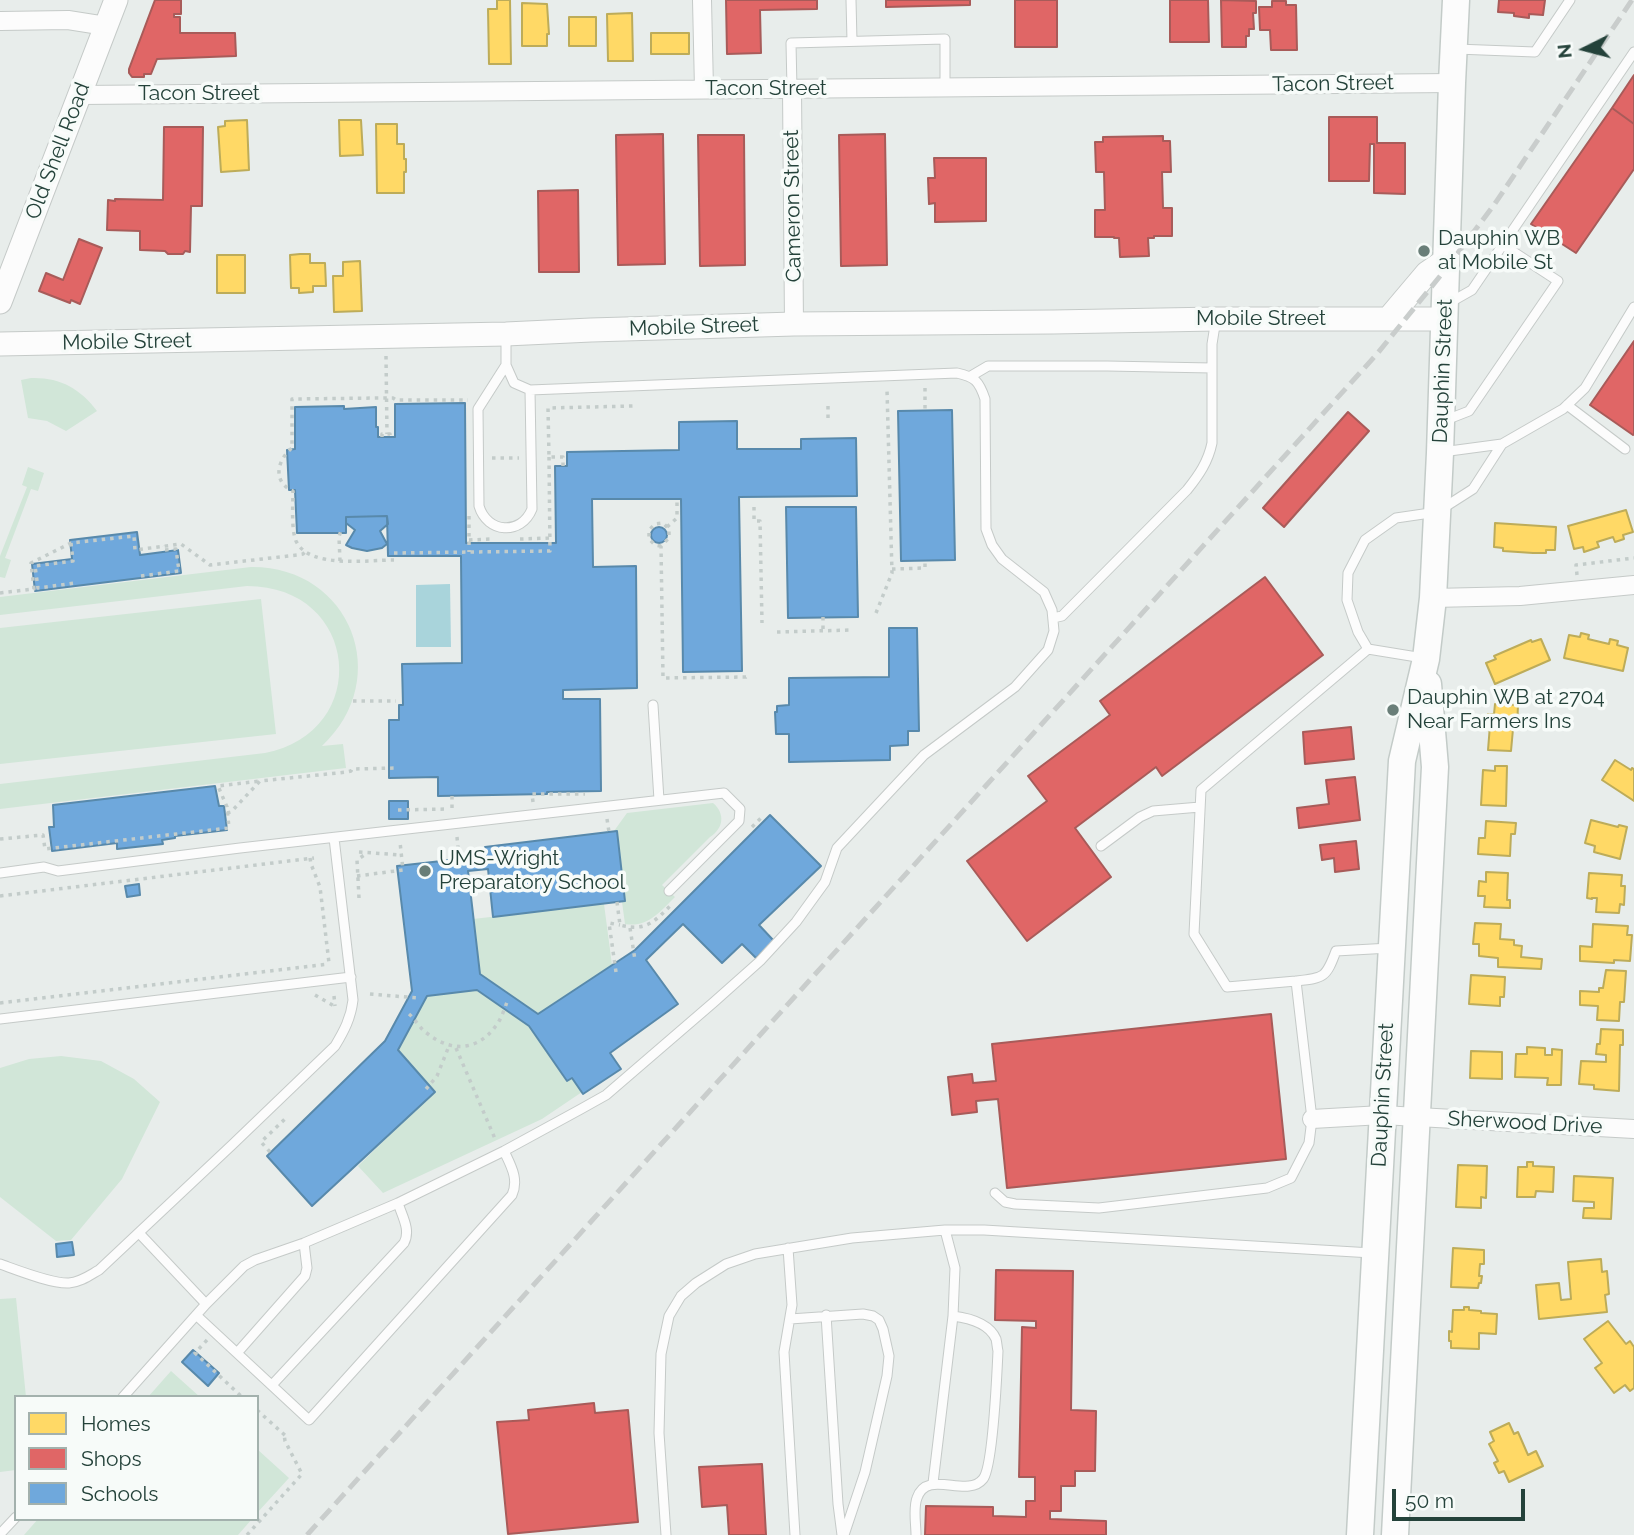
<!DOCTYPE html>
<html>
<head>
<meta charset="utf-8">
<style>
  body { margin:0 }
  #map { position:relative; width:1634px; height:1535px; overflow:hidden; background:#e8edeb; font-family:Raleway,sans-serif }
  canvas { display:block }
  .legend { position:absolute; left:14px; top:1395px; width:245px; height:126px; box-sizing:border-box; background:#f7fbf9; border:2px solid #a3b1ad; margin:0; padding:9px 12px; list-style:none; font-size:21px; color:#24423a }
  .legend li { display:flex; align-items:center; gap:14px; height:35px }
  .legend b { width:35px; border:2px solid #a3b1ad }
  .north { position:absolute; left:1550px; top:14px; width:70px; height:70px; -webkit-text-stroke:5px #f7fbf9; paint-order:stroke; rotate:264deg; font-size:19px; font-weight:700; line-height:28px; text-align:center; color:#24423a }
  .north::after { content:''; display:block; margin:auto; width:24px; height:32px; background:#24423a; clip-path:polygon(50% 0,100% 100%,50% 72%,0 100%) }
  .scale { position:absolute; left:1392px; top:1489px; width:133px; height:32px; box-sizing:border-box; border:4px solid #24423a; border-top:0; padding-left:9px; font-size:21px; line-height:24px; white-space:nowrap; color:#24423a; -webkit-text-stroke:5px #f7fbf9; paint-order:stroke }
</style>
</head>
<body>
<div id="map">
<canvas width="1634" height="1535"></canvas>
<ul class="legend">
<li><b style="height:19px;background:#ffd966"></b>Homes</li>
<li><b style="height:19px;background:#e06666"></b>Shops</li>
<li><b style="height:19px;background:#6fa8dc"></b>Schools</li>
</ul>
<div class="north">N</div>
<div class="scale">50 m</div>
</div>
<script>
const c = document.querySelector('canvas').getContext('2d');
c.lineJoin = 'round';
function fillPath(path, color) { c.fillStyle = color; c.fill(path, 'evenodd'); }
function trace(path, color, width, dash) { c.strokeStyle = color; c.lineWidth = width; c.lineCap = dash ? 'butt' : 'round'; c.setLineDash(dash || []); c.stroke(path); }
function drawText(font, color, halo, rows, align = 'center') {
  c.font = font + ' Raleway,sans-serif'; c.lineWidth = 7; c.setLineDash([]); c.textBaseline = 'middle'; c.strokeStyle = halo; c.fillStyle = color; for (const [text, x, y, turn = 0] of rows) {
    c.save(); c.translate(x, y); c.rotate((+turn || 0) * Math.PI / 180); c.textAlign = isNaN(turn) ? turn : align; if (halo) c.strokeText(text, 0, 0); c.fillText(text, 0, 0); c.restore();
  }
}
const green = new Path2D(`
  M31,378C59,377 80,388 97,411L66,431L47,421L28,418L21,380Z
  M28,467L44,473L38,491L31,489L5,558L11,560L5,578L0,577V556L27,487L22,485Z
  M251,567C350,566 395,678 322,746L343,744L346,768L0,809V784L265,753C373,732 360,586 247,586L0,615V597Z
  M261,599L276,734L0,764V628Z
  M713,803C726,814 723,829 710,837L662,885L675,897C660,912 647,928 625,924L622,902L625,901L616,831H614L627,813Z
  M604,904L612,965L538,1014L480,974L473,919Z
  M477,990L529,1026L566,1081L572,1078L582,1092L542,1119L383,1193L358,1166L434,1092L398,1050L427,996Z
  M61,1056L101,1061L134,1079L160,1102L122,1179L71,1240L56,1241L0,1197V1068L29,1059Z
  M16,1298L26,1397H16V1470L0,1472V1299Z
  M171,1371L200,1397H148Z
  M257,1449L289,1478L257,1513Z
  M38,1519H252L238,1535H24Z`);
const water = new Path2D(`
  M450,584L451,647H416V585Z`);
const homes = new Path2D(`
  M497,0H510L511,64H489L488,9H497Z
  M522,3L547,4L549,34H547V46H522Z
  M632,13L633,61H608L607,14Z
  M569,17H596V46H569Z
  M651,33H689V54H651Z
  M247,120L249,170L221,172L218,127L225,126V121Z
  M339,120H361L363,155L340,156Z
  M376,124H397V144H404V159H406V172H404V193H377Z
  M300,254H310V263H325L326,286H313V292L299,293V288H291L290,255Z
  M217,255H245V293H217Z
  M360,261L362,311L334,312L333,276H343V262Z
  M1626,510L1633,532L1623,535L1624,539L1615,542L1613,537L1597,542L1599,547L1584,552L1583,547L1574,549L1568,526Z
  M1495,523L1556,527L1555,550H1546V553H1533L1503,551V548L1494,547Z
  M1581,633L1589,635L1588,639L1609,644L1610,639L1618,641L1617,645L1628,648L1623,671L1564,658L1569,635L1580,637Z
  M1541,639L1550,660L1495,684L1486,663L1496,659L1494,656L1531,640L1532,642Z
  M1495,704L1518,705L1517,729H1513L1511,751L1488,750L1490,725H1488V714H1494Z
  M1615,760L1631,770L1632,768L1634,769V801L1602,780Z
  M1495,766H1507L1506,806L1481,805L1483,770L1495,771Z
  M1591,820L1618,827L1619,825L1627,827L1620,859L1594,852L1595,846L1585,843Z
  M1486,821L1516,823L1515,834H1511L1510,856L1478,854L1479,838H1485Z
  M1486,872L1508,873L1507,900H1510V908L1484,907L1485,896H1478L1479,881L1486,882Z
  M1589,873L1622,875L1621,886H1625L1624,905L1620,904L1619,913L1596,912L1597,898H1592V899L1587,898Z
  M1475,923L1501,924L1500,939L1514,940V945L1522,946L1521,957L1542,959L1541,969L1498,967V958L1479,956V944H1473Z
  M1593,924L1628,926L1627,935H1632L1630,961L1614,960V963L1580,961V946L1592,947Z
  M1606,970L1626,971L1624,1002H1620L1619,1021L1597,1020L1598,1006L1580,1005V991L1599,992V988H1603Z
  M1471,975L1505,977L1504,997H1500V1006L1469,1004Z
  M1601,1029L1623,1030V1045H1620L1619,1091L1594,1089V1085L1579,1084L1581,1061L1606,1062V1055L1596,1054L1597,1044H1600Z
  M1527,1047L1545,1048V1055H1552V1049L1562,1050L1561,1085H1547L1548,1078L1515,1077L1516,1054H1527Z
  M1471,1051L1502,1052V1079L1470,1078Z
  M1527,1162H1533V1166L1554,1167L1553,1192L1536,1191L1535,1197H1517L1518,1167H1527Z
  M1458,1165L1487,1166L1486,1198L1481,1197V1208L1456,1207Z
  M1574,1176L1613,1178L1611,1219L1583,1218L1584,1208H1594V1202L1573,1201Z
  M1453,1248L1484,1250V1264H1480L1479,1276H1482L1481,1283H1479L1478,1288L1451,1287Z
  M1601,1259L1602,1272L1607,1271L1609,1294L1605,1295L1607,1312L1539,1319L1536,1285L1559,1283L1561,1300L1571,1299L1568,1262Z
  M1464,1307H1469V1310L1481,1311V1313L1497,1314L1496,1334L1479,1333V1349L1451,1348V1341H1449V1331L1452,1332L1453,1310H1464Z
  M1608,1321L1626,1344L1630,1341L1634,1347V1388L1630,1391L1625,1385L1614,1393L1595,1368L1602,1363L1584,1339Z
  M1509,1423L1514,1434L1518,1432L1528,1455L1536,1451L1543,1466L1509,1482L1504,1471L1499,1473L1494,1463L1498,1461L1489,1444L1494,1441L1490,1432Z`);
const shops = new Path2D(`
  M155,0H181V14H174V17H180V33H235L236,56L157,59L151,74H144V77H132L129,73V69Z
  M726,0H817V9L760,10L761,53L727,54Z
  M886,0H970V5L886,7Z
  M1015,0H1057V47H1015Z
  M1170,0H1208L1209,42H1170Z
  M1221,0L1256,1V13H1253L1254,29H1249V36H1246V47H1222Z
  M1499,0H1545L1543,15L1529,14V18L1514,16V13L1498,12Z
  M1272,1H1286V5H1296L1297,50H1271L1270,30H1260L1259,7H1272Z
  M1634,75V124L1612,108Z
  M1612,108L1634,124V169L1576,253L1531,224Z
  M1329,117H1377V143H1405V194L1374,193V144H1370L1369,181H1329Z
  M164,127H203L202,206H191L190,252L185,251L183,254H168L165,251L140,250V231L107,230L108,200L115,201V199L163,200Z
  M663,134L665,264L618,265L616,135Z
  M885,134L887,265L841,266L839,135Z
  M698,135H744L745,265L700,266Z
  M1163,136V141H1170L1171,172H1162L1163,208H1172V236H1154V238H1148L1149,256L1120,257L1119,238H1114V237H1095V210H1105L1104,172H1096L1095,142H1103V137Z
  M934,158H986V221L935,222V203L929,204L928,178H935Z
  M578,190L579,272H539L538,191Z
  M79,239L102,248L80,304L71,300L70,303L39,291L46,273L63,280Z
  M1634,341V434L1633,435L1590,405Z
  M1348,412L1369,431L1284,527L1263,508Z
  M1265,577L1323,655L1162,776L1156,767L1075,828L1111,877L1027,941L967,861L1047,801L1028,776L1110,715L1100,701Z
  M1351,727L1354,759L1305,764L1303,732Z
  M1355,777L1360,820L1299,828L1297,808L1329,804L1326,780Z
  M1356,841L1359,869L1335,872L1334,858L1322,860L1320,845Z
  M1271,1014L1286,1159L1007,1188L998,1099L976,1101L977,1112L952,1115L948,1077L972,1074L973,1083L996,1081L992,1044Z
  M996,1270L1073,1271L1071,1410L1096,1411L1095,1471H1075V1486H1061V1511H1050V1519L1106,1521V1535H925L926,1506L993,1507V1516L1026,1517V1501H1035V1477H1019L1022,1327L1036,1328V1321L995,1320Z
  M594,1403L595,1413L628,1410L638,1522L508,1534L497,1422L529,1420L528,1410Z
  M762,1464L766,1535H729L727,1505L702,1507L699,1467Z`);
const schools = new Path2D(`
  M465,403L466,543H556L555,466H567V452L679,450V422L737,421V449H801V439L856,438L857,496L739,497L742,671L683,672L681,499H592L593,567L636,566L637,688L563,690V699H600L601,791L547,792V794L438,796V777L389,778V720H399V705H403L402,664L462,663L461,556H388L387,516L346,517V533H297L295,490H289L287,450L295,449V407L344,406V409L376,407V427H378V437H395V404Z
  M952,410L955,560L901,561L898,411Z
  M786,507H856L858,617L788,618Z
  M387,516L388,524L380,531L387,544L382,548L367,551L352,548L346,545L355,530L346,523V517Z
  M651 535a8 8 0 1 1 16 0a8 8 0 1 1-16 0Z
  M137,532L140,555L178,550L181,573L35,591L32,564L72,559L70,540Z
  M889,628H917L919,731H908V745L890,746V760L789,762V734H776L775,712H777V706L789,705V678L889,677Z
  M215,786L219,806H224L227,830L175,836V838L162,840L163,844L117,849V843L52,851L49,827H54L53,805Z
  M389,801H408V819H389Z
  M770,815L821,866L759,925L774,941L756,958L742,944L722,963L683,924L646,960L678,1004L610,1053L621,1069L583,1094L572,1078L567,1081L529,1026L477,990L427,996L398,1050L435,1092L312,1206L267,1156L385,1041L412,991L397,866L486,856L485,847L617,831L625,901L493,917L488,869L468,871L480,974L538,1014L635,950Z
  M139,884L140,895L127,897L125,886Z
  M72,1242L74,1255L57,1257L56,1244Z
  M193,1350L219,1373L208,1386L182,1362Z`);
const path = new Path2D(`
  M386,356L387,434
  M925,388V411
  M828,406V419
  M382,437V434H390V437
  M492,458H519
  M563,466V457H549L548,408L633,406
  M754,507V521H760L762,623
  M469,516V552
  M667,527L677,518V499
  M520,539L550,538
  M469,540L492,539
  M71,543L73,561L35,566L38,588L75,583
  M661,546L655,545L649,539V530L655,524L663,523L669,529V538L661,546L663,678L746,677L748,675
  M394,553L550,551L549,457H544
  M394,560C368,560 309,569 296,541C291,529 293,505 293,491C272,482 277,460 292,448V399L380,398H393L396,400H468
  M340,561L339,537L341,530
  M892,569L925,568V560
  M1577,575L1576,565L1634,558
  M141,576L179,571L176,549L164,550L163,546
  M0,593L34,589L31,563L71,543L134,536L135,550L181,544L210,565L297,555L303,554L305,552
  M876,613L892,573L887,390
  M823,617V631
  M777,632L852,630
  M353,701H396
  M452,796V811
  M533,802L532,794H585
  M398,810L448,809
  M227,813L231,812L260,781L347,772L351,771L352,769L397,768
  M607,819L609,832
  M752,827L761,818
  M457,837L459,859
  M0,839L43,835L45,849L229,828L227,807L218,786L260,781
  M359,852L401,855
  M310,858L311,864L320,887L329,963
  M357,876L403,870L400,842
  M0,896L314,858
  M359,898L357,860L367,853
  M617,902L620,925C647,932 655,921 673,903
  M630,928L635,960
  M616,972L609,923L620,925
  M370,994L418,998
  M315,995L336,1007
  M334,996L335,1006
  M0,1003L329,964
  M409,1014C416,1020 420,1029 428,1034C451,1052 477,1051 495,1027C501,1020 504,1010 507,1002
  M456,1048L496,1141
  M426,1089L437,1076L449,1046
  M270,1152L261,1142L287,1117
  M207,1340L195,1353L242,1397
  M257,1410L288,1438
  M247,1535L302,1474L285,1441L284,1434`);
const service = new Path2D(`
  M851,0L852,41
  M1456,49L1535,52L1570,0
  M792,89L791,43L945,39V87
  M1449,303L1472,290L1634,52
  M506,365L478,409L479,506C487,533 521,536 532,509L530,390
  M971,376L988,366H1107L1212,368
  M1567,405L1625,449
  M1446,420L1469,411L1558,281L1503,245
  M1442,452L1502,444
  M1053,618L1062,616L1187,490C1199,475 1208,462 1212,443V344L1216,319
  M1368,649L1358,632L1347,600L1348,573L1365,540L1396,518L1437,512L1473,489L1502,444L1563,409L1585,388L1634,307
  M653,705L659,800
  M1101,846L1140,817L1153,811L1200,807
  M0,873L44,867L58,871L240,848L724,793L740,809L739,821L669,891
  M1296,981C1324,978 1326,978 1336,951L1390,948
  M0,1019L351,977
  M995,1193L1005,1202L1015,1204L1099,1208L1267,1188L1291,1178L1309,1143L1312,1119L1296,981L1227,987L1194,934L1201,790L1368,649L1423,658
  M139,1233L206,1304
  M788,1248L792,1305L784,1352L795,1535
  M0,1264C17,1270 52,1284 69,1283C81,1282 90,1275 99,1270L233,1144L335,1046C344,1031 351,1018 353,1000L334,838
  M196,1315L309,1420L512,1195C519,1179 511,1166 504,1151
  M826,1315L838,1504L842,1535
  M790,1319L863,1314L873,1316L879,1320L883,1329L889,1356L887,1376L865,1472L844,1535
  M237,1353L305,1276L307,1268L304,1243
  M272,1385L404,1243C411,1230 402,1216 398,1203
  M123,1397L206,1304L244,1266L255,1260L304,1243L398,1203L504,1151L581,1109L606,1095L714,1002L760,961L796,922L825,882L837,848L924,755L1015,687L1048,650L1054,631L1052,610L1044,592L1002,559L992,545L986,529L985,399C979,381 975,377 957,373L530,390L514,383L506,365V334
  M933,1483L953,1316L955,1268L945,1230
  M0,1534L16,1517
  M666,1535L659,1433L661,1354L669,1316L681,1296L696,1283L726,1264L755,1254L852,1238L945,1230H984L1372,1253
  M916,1535C916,1524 913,1508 917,1498C927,1468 967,1499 983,1479C993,1467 997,1372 998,1351C997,1347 997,1343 996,1339C989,1323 969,1318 953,1316`);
const minor = new Path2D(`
  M702,0L704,89
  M0,21L68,20L106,26
  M792,89L794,324
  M80,95L1452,83
  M1433,598L1520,596L1634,585
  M1312,1119L1382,1115L1634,1129`);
const tertiary = new Path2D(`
  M0,302L116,0
  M1389,318L1427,273L1446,260
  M0,344L506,334L591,330L794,324L1053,322L1216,319H1444`);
const secondary = new Path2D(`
  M1360,1535L1402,761L1426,659L1433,598L1440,453L1452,83L1456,0
  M1395,1535L1435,767L1428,684`);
const rail = new Path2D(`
  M307,1535L1377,354L1445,270L1494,205L1632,0`);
const markers = [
  [1424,251,7,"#697e78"],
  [1393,710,7,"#697e78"],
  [425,871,7,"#697e78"]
];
const streetNames = [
  ["Tacon Street",1333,84,-1],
  ["Tacon Street",766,89],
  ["Tacon Street",199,94],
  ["Old Shell Road",58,151,-69],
  ["Cameron Street",793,206,-91],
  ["Mobile Street",1261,319],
  ["Mobile Street",694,327,-2],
  ["Mobile Street",127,342,-1],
  ["Dauphin Street",1443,371,-88],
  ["Dauphin Street",1383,1095,-87],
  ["Sherwood Drive",1525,1123,3]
];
const poiNames = [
  ["Dauphin WB",1438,239],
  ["at Mobile St",1438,263],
  ["Dauphin WB at 2704",1407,698],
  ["Near Farmers Ins",1407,722],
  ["UMS-Wright",439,859],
  ["Preparatory School",439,883]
];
fillPath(green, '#d1e6d8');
fillPath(water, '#a9d4db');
fillPath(homes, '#ffd966');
trace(homes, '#bdac59', 2);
fillPath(shops, '#e06666');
trace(shops, '#a85b59', 2);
fillPath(schools, '#6fa8dc');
trace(schools, '#5889ab', 2);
trace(service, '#c5cac8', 11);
trace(minor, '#c5cac8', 20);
trace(tertiary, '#c5cac8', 25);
trace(secondary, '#c3cbc8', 29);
trace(path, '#c3ccca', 3.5, [3.5, 5]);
trace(service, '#fcfcfc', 9);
trace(minor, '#fcfcfc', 18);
trace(tertiary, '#fcfcfc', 23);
trace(secondary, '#fcfcfc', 26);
trace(rail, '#c9cdcc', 5, [14, 7]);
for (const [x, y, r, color] of markers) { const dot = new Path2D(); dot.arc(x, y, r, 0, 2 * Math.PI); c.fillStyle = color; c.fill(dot); trace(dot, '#f7fbf9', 2.5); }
drawText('21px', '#24423a', '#f7fbf9', streetNames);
drawText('21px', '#24423a', '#f7fbf9', poiNames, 'left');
</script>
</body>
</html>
